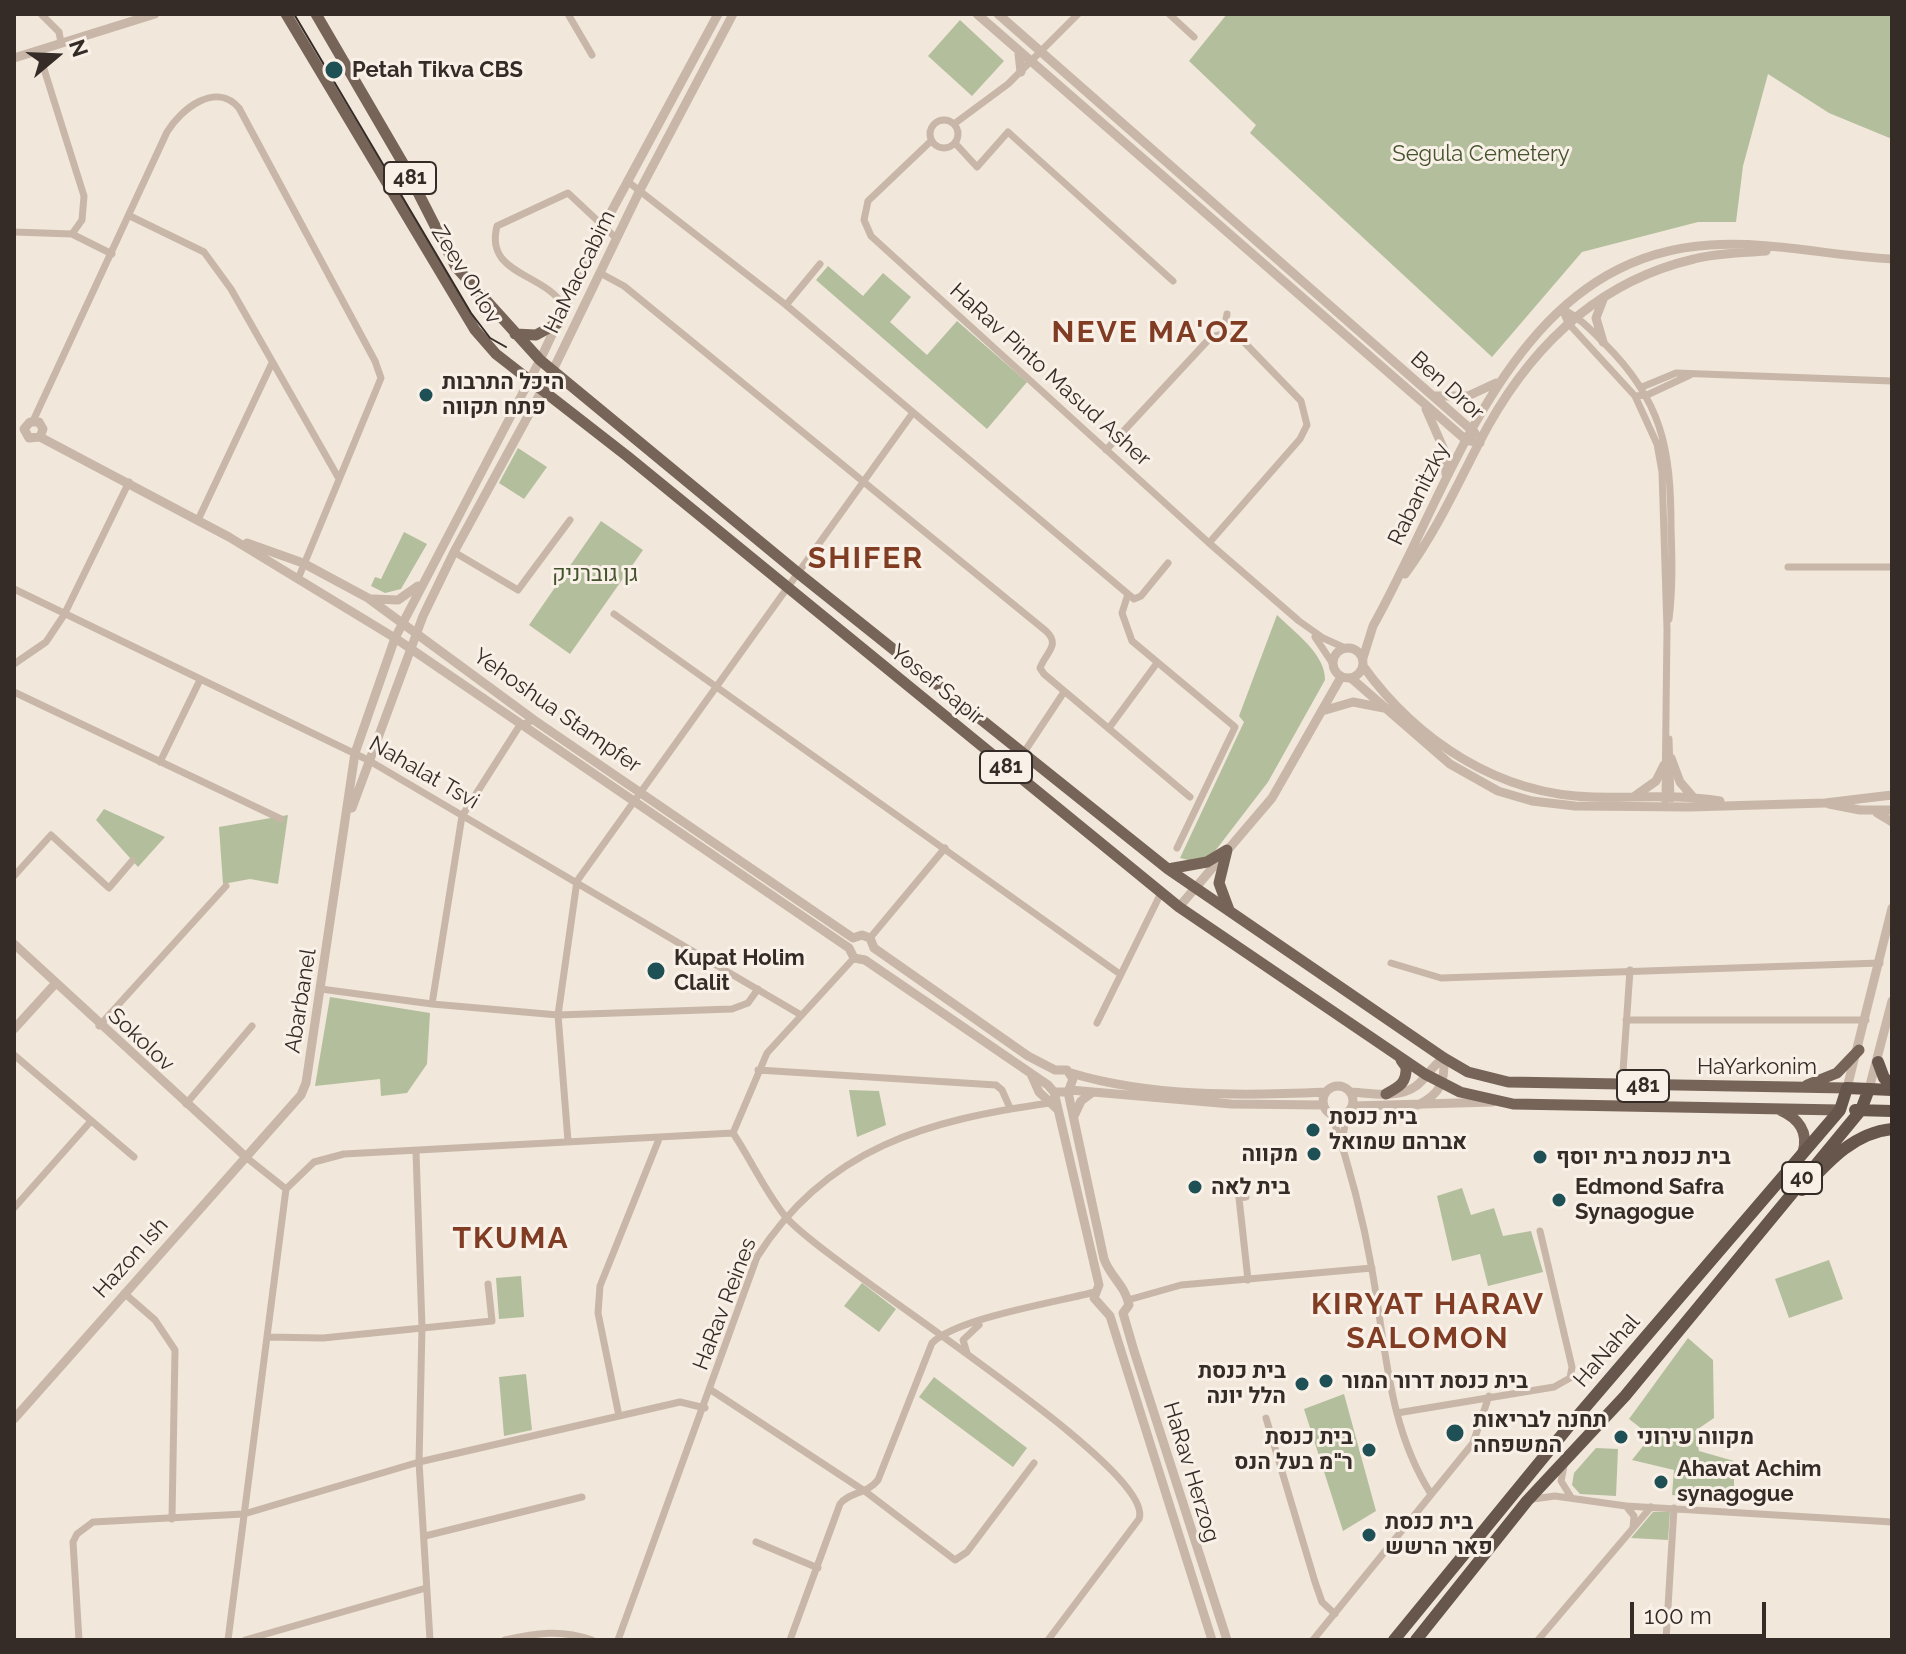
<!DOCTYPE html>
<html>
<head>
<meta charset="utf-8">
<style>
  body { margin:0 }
  #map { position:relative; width:1906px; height:1654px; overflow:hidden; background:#f1e7db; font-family:Raleway,sans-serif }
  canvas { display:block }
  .frame { position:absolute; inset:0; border:16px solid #352c28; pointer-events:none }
  .north { position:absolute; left:16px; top:16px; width:80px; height:80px; -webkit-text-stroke:6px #f9f1e8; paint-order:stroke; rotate:71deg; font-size:22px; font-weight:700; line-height:32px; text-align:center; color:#352c28 }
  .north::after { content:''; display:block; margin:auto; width:28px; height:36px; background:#352c28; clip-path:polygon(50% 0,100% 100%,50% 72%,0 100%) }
  .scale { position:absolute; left:1630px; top:1602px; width:136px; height:36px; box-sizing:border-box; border:4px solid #352c28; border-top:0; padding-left:10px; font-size:24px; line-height:28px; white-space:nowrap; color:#352c28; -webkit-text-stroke:6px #f9f1e8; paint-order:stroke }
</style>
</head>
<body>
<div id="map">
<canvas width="1906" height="1654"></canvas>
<div class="frame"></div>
<div class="north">N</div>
<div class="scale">100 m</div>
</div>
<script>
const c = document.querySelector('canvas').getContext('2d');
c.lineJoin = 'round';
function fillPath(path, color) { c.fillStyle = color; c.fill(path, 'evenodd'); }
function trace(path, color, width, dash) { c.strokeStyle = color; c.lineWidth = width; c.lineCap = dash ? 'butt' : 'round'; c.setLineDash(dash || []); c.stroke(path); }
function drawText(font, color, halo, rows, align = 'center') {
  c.font = font + ' Raleway,Heebo,sans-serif'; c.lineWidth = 6; c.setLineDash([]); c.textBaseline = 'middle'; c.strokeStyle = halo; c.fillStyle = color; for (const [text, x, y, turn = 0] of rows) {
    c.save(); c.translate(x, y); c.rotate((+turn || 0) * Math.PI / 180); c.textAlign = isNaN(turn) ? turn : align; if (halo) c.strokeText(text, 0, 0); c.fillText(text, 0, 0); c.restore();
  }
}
const green = new Path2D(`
  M1227,14H1892V139L1829,113L1768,74L1743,166L1736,222H1698L1582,252L1492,357L1250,133L1256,125L1189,61Z
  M960,20L1004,61L972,96L928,56Z
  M828,266L863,296L883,273L911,297L890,322L927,355L957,321L1027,382L987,429L816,280Z
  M518,448L547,467L524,499L499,483Z
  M601,521L643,550L570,654L529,625Z
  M404,532L427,544L401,589L385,593L371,586L375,577L381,579Z
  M1277,615C1293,631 1326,654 1325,680L1268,782L1212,855L1193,861L1180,858L1244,722L1239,716Z
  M104,809L165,837L138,867L96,820Z
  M288,815L278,884L250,879L223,884L219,827Z
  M330,997L430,1013L427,1064L407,1093L381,1096L380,1079L315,1086Z
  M849,1090L879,1091L886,1125L857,1137Z
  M1462,1188L1471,1215L1494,1208L1503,1236L1531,1231L1543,1272L1488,1286L1480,1254L1452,1261L1437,1196Z
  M1829,1260L1843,1299L1789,1318L1775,1279Z
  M521,1276L524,1317L499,1319L496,1278Z
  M862,1283L896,1309L879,1332L844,1306Z
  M1688,1338L1713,1360L1714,1418L1695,1431L1699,1451L1734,1461V1499L1672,1495L1674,1470L1632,1460L1651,1436L1629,1419Z
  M526,1374L532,1430L504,1436L499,1377Z
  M934,1377L1027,1448L1013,1467L919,1397Z
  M1344,1394L1376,1511L1343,1531L1304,1409Z
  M1596,1448L1618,1449L1616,1496L1580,1494L1572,1485L1574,1473Z
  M1653,1512H1670L1668,1540L1631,1538Z`);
const minor = new Path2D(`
  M41,14L59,32L61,43
  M568,14L592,55
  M1169,14L1194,37
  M38,50L84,196L82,220L72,234
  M930 134a14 14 0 1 1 28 0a14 14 0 1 1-28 0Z
  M954,124L1008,84L1078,14
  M931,141L868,201L864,220L871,236L1209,543L1299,621L1323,638L1345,648
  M955,143L977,167L1008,132L1173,281
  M627,181L786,305L1128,594L1122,613L1132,641L1235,727L1177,848
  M130,216L204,252L231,289L338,477
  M14,232L72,234L112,254
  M600,273L624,286L1046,631C1061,645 1046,652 1040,668L1044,674L1190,797
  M786,305L820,264
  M565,308C546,272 484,276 497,226L568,193L616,238
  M1562,309L1568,323L1635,396L1657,444L1662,472L1667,629L1665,801
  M1562,309C1579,317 1591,330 1604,343C1662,400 1671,449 1671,527C1672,557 1673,588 1669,619
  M1223,334L1227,314
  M1642,387L1676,373L1892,381
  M1635,396L1647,395L1690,375
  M33,421L167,132C181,109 216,81 239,108L375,361L381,378L298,579
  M1106,450L1211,337L1223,334L1242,340L1301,401L1307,425L1300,439L1209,543
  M198,520L272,363
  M454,552L518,590L570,520
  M1788,567H1892
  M14,589L368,760L801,1015
  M1128,594L1134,599L1141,596L1168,563
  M614,614L1117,972
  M1315,637L1333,664
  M14,664L46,642L64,615L129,482
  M14,692L281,819
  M1109,728L1157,663
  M1669,739L1671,799
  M160,762L200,680
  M1011,772L1064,692
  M14,876L51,835L109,888L132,861
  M870,938L945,848
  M854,958L767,1053L733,1133C751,1160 765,1191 785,1216C826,1266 1158,1467 1139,1519L1048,1640
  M1391,963L1441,978L1880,963
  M321,989L432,1004L558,1015L732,1009L748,1003L758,989
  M432,1004L462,816L520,725L534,720
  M1626,1020H1866
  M1097,1023L1161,893
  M99,1026L226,886
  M14,1055L134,1157
  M758,1070L996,1085L1002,1090L1010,1108
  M1622,1086L1630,970
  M186,1104L252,1026
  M1332,1115C1349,1165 1363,1218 1372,1270C1386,1347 1388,1427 1431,1494
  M568,1141L558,1015L577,881L912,414
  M1342,1141L1347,1114
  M416,1152L422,1327L419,1462L430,1640
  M286,1189L314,1162L344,1154L733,1133
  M1246,1197L1239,1198L1248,1280
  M14,1208L91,1121
  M124,1293L155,1320L175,1350L172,1519
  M1128,1300L1181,1285L1372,1268
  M267,1337L323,1338L492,1321L488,1284
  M967,1353L963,1340L979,1325
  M711,1390L866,1492L955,1560L967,1552L1034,1463
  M1397,1413L1554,1387L1570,1378L1572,1367L1540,1231
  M619,1416L598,1313L600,1286L659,1139
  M1266,1418L1315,1582L1322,1602L1335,1614
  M1564,1466L1561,1481L1571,1497
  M1533,1499L1555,1496L1626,1506L1892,1522
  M1626,1506L1634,1516L1633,1528
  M425,1536L582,1497
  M756,1542L818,1568
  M79,1640L73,1542L77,1534L93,1522L244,1514L419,1462L680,1402L705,1408
  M228,1640L286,1189L247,1158
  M245,1640L426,1588
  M505,1640C536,1633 561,1629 592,1640
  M618,1640L757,1257C827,1147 928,1120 1050,1103
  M790,1640L840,1504C849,1492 867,1494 878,1480L932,1343C957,1318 1057,1302 1095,1292
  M1313,1640L1473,1443L1489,1396
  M1538,1640L1651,1507
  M1666,1640L1674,1508`);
const tertiary = new Path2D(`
  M977,14L1466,440L1480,443
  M998,14L1475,433
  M1019,54L1021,72
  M14,58L155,14
  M1603,342L1596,318L1604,297
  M1434,396H1468L1496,383
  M1426,409L1445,452L1446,474
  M24,429L30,422H39L43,429L40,437
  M24,429L29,438L40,437
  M40,437L229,537L395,638L849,948L854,958L865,960L1048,1085L1054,1092H1068
  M247,543L303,563L368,598L534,720L853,938
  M1405,574C1439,528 1461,476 1488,426C1534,344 1600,281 1694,259C1717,253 1742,253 1766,251
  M373,599L398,600L418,586
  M1333 663a15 15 0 1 1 30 0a15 15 0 1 1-30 0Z
  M1363,658L1373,626C1453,484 1512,257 1710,245C1771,241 1831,256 1892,259
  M1363,666C1417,741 1499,795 1593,797C1635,798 1678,794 1720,801
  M1351,678L1450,764L1498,791L1532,801L1575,806L1690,807L1825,803L1892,795
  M1322,711L1353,702L1384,708
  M1671,758L1680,782L1693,797
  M1635,796L1656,781L1664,765
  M1829,804L1860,810H1892
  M352,808L423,616L454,552L553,370L640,190L733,14
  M1877,813L1892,822
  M1179,907L1272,798L1341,677
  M853,938L862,935L870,938L874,948L1028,1056L1055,1070H1067L1073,1079L1068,1092
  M14,944L247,1158
  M14,1029L55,984
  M1071,1073C1150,1097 1244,1096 1326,1092
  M1031,1074L1039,1092L1057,1109
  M1323 1101a15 15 0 1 1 30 0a15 15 0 1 1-30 0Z
  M1847,1088L1892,908
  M1869,1089L1892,1001
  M1070,1090L1231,1104L1323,1105
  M1054,1092L1099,1285L1094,1298L1110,1316L1212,1640
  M1068,1092L1104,1259C1111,1278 1125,1285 1129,1305L1123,1313L1134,1351L1227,1640
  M1350,1092C1370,1093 1399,1099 1416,1086C1427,1078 1431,1066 1444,1058C1445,1083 1440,1094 1418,1105
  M1353,1106L1493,1102
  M1074,1116L1081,1101L1093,1092
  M14,1419L301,1095L306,1083L355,753L395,638L540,360L603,227L718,14`);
const primary = new Path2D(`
  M286,14L475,330L496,354L627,456L1179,907L1425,1074L1460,1092L1513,1104L1840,1110
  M316,14L404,165L456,267L540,360L798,573L1168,869L1444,1058L1468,1072L1508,1082L1847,1088
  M515,334L536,335L558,323
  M1227,850L1219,883L1229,910
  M1168,869L1207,862L1227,850
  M1807,1085L1837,1073L1859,1050
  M1386,1094C1399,1087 1407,1083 1406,1067L1401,1060
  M1780,1110C1798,1118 1809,1132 1803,1152`);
const trunk = new Path2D(`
  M1878,1062L1884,1078L1892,1084
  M1855,1110L1892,1111
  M1802,1190C1828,1162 1853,1133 1892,1129
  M1394,1640L1570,1425L1840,1110L1847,1088L1892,1090
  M1416,1640L1527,1501L1625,1396L1861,1110L1869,1089`);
const tram = new Path2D(`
  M294,14L471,313L490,338L506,347`);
const markers = [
  [334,70,10,"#1f5055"],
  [426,395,8,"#1f5055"],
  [656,971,10,"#1f5055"],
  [1313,1130,8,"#1f5055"],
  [1314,1154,8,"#1f5055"],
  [1540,1157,8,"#1f5055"],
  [1195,1187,8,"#1f5055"],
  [1559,1200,8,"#1f5055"],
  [1326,1381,8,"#1f5055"],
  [1302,1384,8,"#1f5055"],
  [1455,1433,10,"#1f5055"],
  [1621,1437,8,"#1f5055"],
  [1369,1450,8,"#1f5055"],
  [1661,1482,8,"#1f5055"],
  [1369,1535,8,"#1f5055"]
];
const shields = [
  [410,178,52],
  [1006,767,52],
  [1643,1086,52],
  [1802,1178,40]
];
const shieldNames = [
  ["481",410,178],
  ["481",1006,767],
  ["481",1643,1086],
  ["40",1802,1178]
];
const poiNames = [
  ["Petah Tikva CBS",352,70],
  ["היכל התרבות",442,382],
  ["פתח תקווה",442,407],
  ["Kupat Holim",674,958],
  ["Clalit",674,983],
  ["בית כנסת",1329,1117],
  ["אברהם שמואל",1329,1142],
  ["מקווה",1298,1154,"right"],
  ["בית כנסת בית יוסף",1556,1157],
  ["בית לאה",1211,1187],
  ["Edmond Safra",1575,1187],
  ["Synagogue",1575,1212],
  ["בית כנסת",1286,1371,"right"],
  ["הלל יונה",1286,1396,"right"],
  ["בית כנסת דרור המור",1342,1381],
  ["תחנה לבריאות",1473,1420],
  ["המשפחה",1473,1445],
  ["בית כנסת",1353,1437,"right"],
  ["ר\"מ בעל הנס",1353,1462,"right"],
  ["מקווה עירוני",1637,1437],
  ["Ahavat Achim",1677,1469],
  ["synagogue",1677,1494],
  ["בית כנסת",1385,1522],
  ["פאר הרשש",1385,1547]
];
const parkNames = [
  ["Segula Cemetery",1481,154],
  ["גן גוברניק",595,574]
];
const streetNames = [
  ["HaMaccabim",580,272,-64],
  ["Zeev Orlov",466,275,58],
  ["HaRav Pinto Masud Asher",1050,375,42],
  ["Ben Dror",1447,386,42],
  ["Rabanitzky",1419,494,-64],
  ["Yosef Sapir",937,685,39],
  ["Yehoshua Stampfer",557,711,35],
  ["Nahalat Tsvi",424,773,30],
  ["Abarbanel",301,1001,-81],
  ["Sokolov",141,1040,43],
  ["HaYarkonim",1757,1067],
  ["Hazon Ish",131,1258,-48],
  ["HaRav Reines",725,1304,-69],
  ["HaNahal",1607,1351,-49],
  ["HaRav Herzog",1191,1472,73]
];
const districtNames = [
  ["NEVE MA'OZ",1151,333],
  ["SHIFER",866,559],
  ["TKUMA",511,1239],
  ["KIRYAT HARAV",1428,1305],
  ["SALOMON",1428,1339]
];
fillPath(green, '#b3bf9c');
trace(minor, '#c8b7a8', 7);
trace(tertiary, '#c8b7a8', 9);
trace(primary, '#776459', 11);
trace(trunk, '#66564c', 12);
trace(tram, '#352c28', 2);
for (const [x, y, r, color] of markers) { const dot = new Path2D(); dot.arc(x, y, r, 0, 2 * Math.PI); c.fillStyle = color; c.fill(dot); trace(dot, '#f9f1e8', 3); }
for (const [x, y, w] of shields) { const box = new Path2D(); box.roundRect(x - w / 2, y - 16, w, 32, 6); c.fillStyle = '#f9f1e8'; c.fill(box); trace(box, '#352c28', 2); }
drawText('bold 20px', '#352c28', null, shieldNames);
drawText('bold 22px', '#352c28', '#f9f1e8', poiNames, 'left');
drawText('22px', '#44532d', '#f9f1e8', parkNames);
drawText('22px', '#352c28', '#f9f1e8', streetNames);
c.letterSpacing = '2px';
drawText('bold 30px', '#813c24', '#f9f1e8', districtNames);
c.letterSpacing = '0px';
</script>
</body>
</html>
